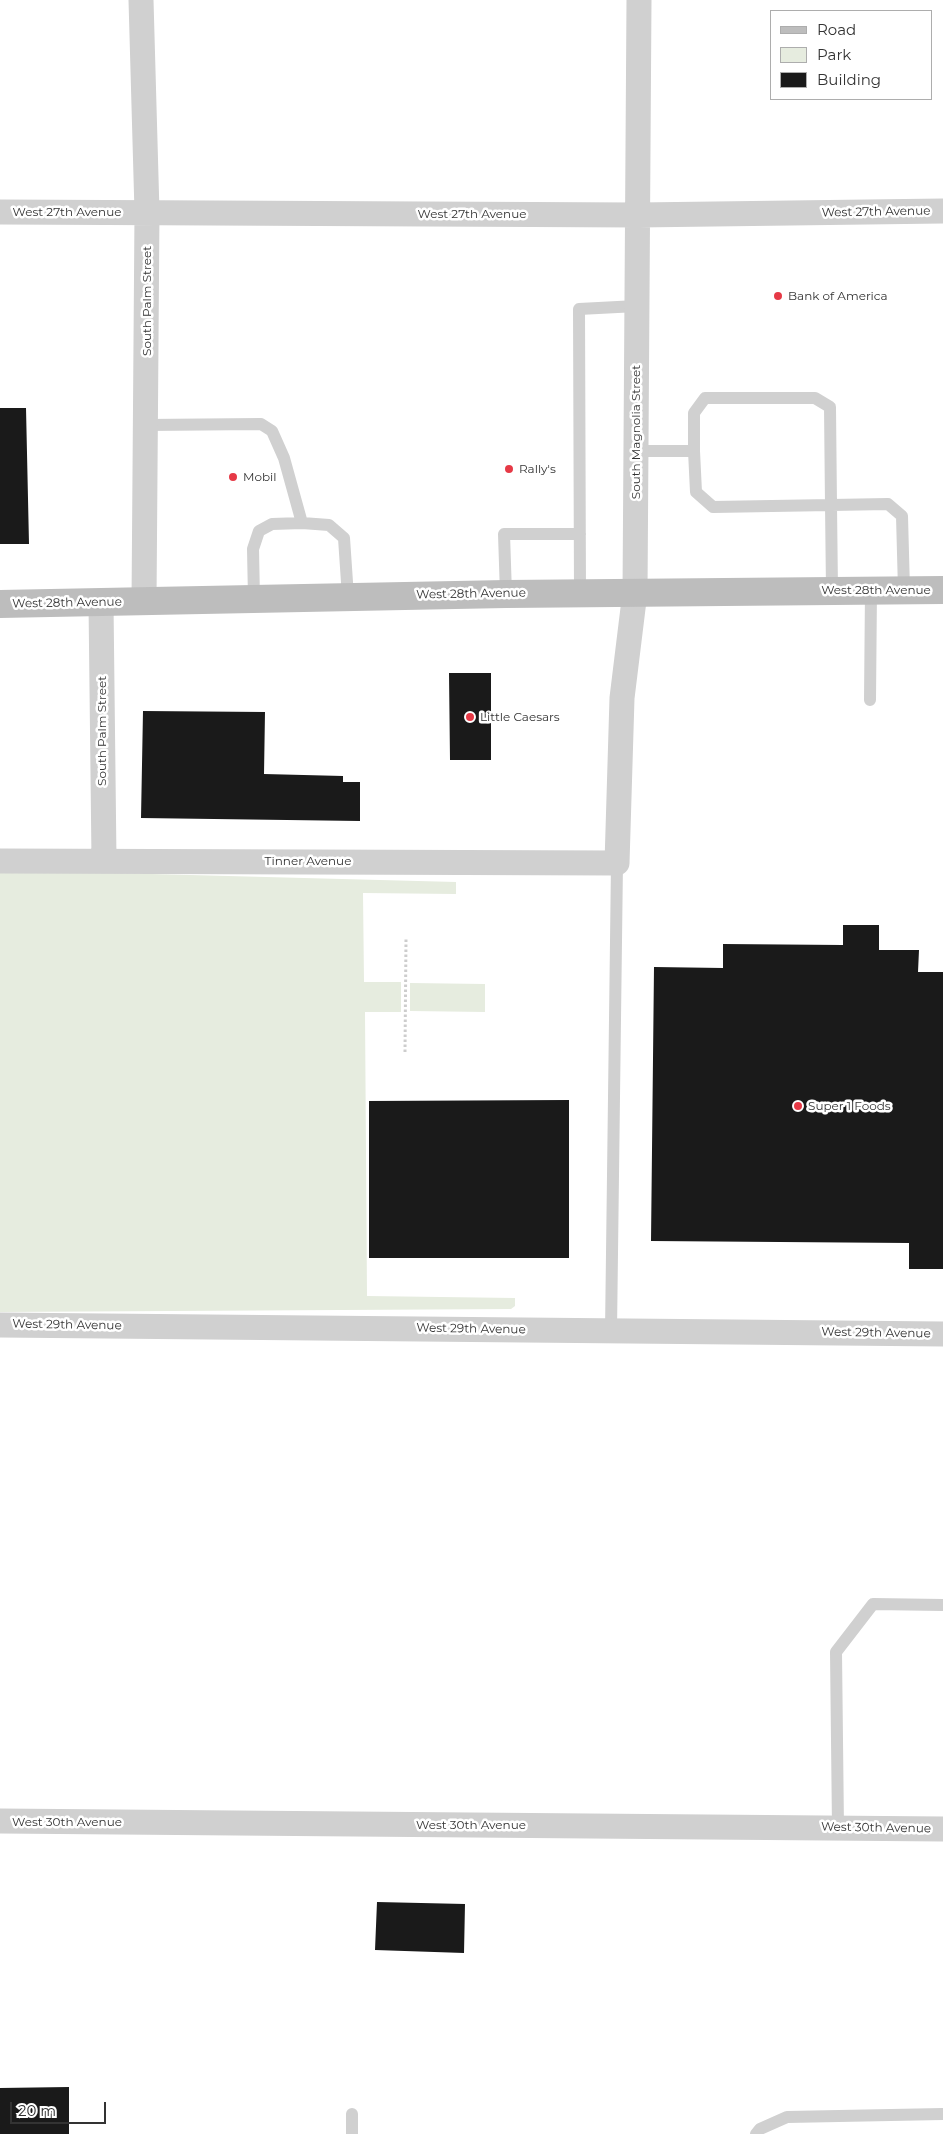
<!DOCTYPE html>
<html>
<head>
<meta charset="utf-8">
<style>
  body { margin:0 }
  #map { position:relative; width:943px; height:2134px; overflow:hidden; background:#fff; font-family:Montserrat,sans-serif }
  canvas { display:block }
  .legend { position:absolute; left:770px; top:10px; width:162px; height:90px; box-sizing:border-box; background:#fff; border:1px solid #adadad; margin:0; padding:6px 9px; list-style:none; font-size:15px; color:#333 }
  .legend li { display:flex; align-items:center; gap:10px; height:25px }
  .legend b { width:25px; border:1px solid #adadad }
  .scale { position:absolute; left:10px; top:2102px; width:96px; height:22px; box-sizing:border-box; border:2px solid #333; border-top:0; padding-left:6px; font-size:15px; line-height:18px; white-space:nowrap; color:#333; -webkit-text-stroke:4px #fff; paint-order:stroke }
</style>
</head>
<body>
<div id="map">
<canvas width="943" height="2134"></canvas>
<ul class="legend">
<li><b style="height:6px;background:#bdbdbd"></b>Road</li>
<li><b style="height:14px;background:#e6ecdf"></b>Park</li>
<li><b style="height:14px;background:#1a1a1a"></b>Building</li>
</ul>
<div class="scale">20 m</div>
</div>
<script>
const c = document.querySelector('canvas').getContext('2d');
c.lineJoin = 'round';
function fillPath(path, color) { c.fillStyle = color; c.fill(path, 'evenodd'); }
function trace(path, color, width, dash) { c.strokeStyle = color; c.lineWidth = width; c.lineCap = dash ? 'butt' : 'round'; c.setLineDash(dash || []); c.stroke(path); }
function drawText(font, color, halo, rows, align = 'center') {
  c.font = font + ' Montserrat,sans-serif'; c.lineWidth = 5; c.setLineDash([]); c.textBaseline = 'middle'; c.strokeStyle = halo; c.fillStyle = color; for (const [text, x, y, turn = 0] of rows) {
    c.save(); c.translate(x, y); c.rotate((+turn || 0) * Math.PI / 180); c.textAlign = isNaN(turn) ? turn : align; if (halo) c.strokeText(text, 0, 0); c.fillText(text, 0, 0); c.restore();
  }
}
const green = new Path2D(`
  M0,870L456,882V894L363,893L364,982H401V1012H365L367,1296L515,1298V1306L511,1309L0,1312Z
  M410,983L485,984V1012L410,1011Z`);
const building = new Path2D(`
  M0,408H26L29,544H0Z
  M449,673H491V760H450Z
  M143,711L265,712L264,774L343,776V782H360V821L141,818Z
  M843,925H879V950H919L918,972H943V1269H909V1243L651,1241L654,967L723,968V944L843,945Z
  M569,1100V1258H369V1101Z
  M377,1902L465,1904L464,1953L375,1950Z
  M69,2087V2134H0V2088Z`);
const path = new Path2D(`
  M405,1052L406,939`);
const lane = new Path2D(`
  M145,425L261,424L272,431L284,458L302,523L329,525L344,538L348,597
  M636,451H694V413L705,398H815L830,407L831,505L713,507L696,492L694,451
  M832,590L831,505L888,504L902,516L904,590
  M580,593L579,309L637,306
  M506,594L504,534H580
  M254,599L253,549L259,531L272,524L302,523
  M870,700L871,590
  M611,1331L617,863
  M838,1828L836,1652L873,1604L943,1605
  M352,2114V2134
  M756,2134L760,2129L787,2117L943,2114`);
const street = new Path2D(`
  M141,0L147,212L144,602
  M0,212L638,215L943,211
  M101,603L104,860
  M0,861L617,863L622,698L635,592L639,0
  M0,1325L943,1334
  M0,1821L943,1829`);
const secondary = new Path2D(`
  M0,604L506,594L943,590`);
const markers = [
  [778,296,5,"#e63946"],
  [509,469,5,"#e63946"],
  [233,477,5,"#e63946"],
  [470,717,5,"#e63946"],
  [798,1106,5,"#e63946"]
];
const streetNames = [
  ["West 27th Avenue",67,212],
  ["West 27th Avenue",876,212,-1],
  ["West 27th Avenue",472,214],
  ["South Palm Street",147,301,-90],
  ["South Magnolia Street",636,432,-90],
  ["West 28th Avenue",876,590],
  ["West 28th Avenue",471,594,-1],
  ["West 28th Avenue",67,603,-1],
  ["South Palm Street",102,731,-90],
  ["Tinner Avenue",308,861],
  ["West 29th Avenue",67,1325,1],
  ["West 29th Avenue",471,1329,1],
  ["West 29th Avenue",876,1333,1],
  ["West 30th Avenue",67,1822],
  ["West 30th Avenue",471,1825],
  ["West 30th Avenue",876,1828,1]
];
const poiNames = [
  ["Bank of America",788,296],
  ["Rally's",519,469],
  ["Mobil",243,477],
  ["Little Caesars",480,717],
  ["Super 1 Foods",808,1106]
];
fillPath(green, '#e6ecdf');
fillPath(building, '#1a1a1a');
trace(path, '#cdcdcd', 3, [2.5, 2.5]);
trace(lane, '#d0d0d0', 12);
trace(street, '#d0d0d0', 25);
trace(secondary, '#bdbdbd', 28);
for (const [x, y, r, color] of markers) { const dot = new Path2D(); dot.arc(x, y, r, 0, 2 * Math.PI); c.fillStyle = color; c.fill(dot); trace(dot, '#fff', 2); }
drawText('12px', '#333', '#fff', streetNames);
drawText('12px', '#333', '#fff', poiNames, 'left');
</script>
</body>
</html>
